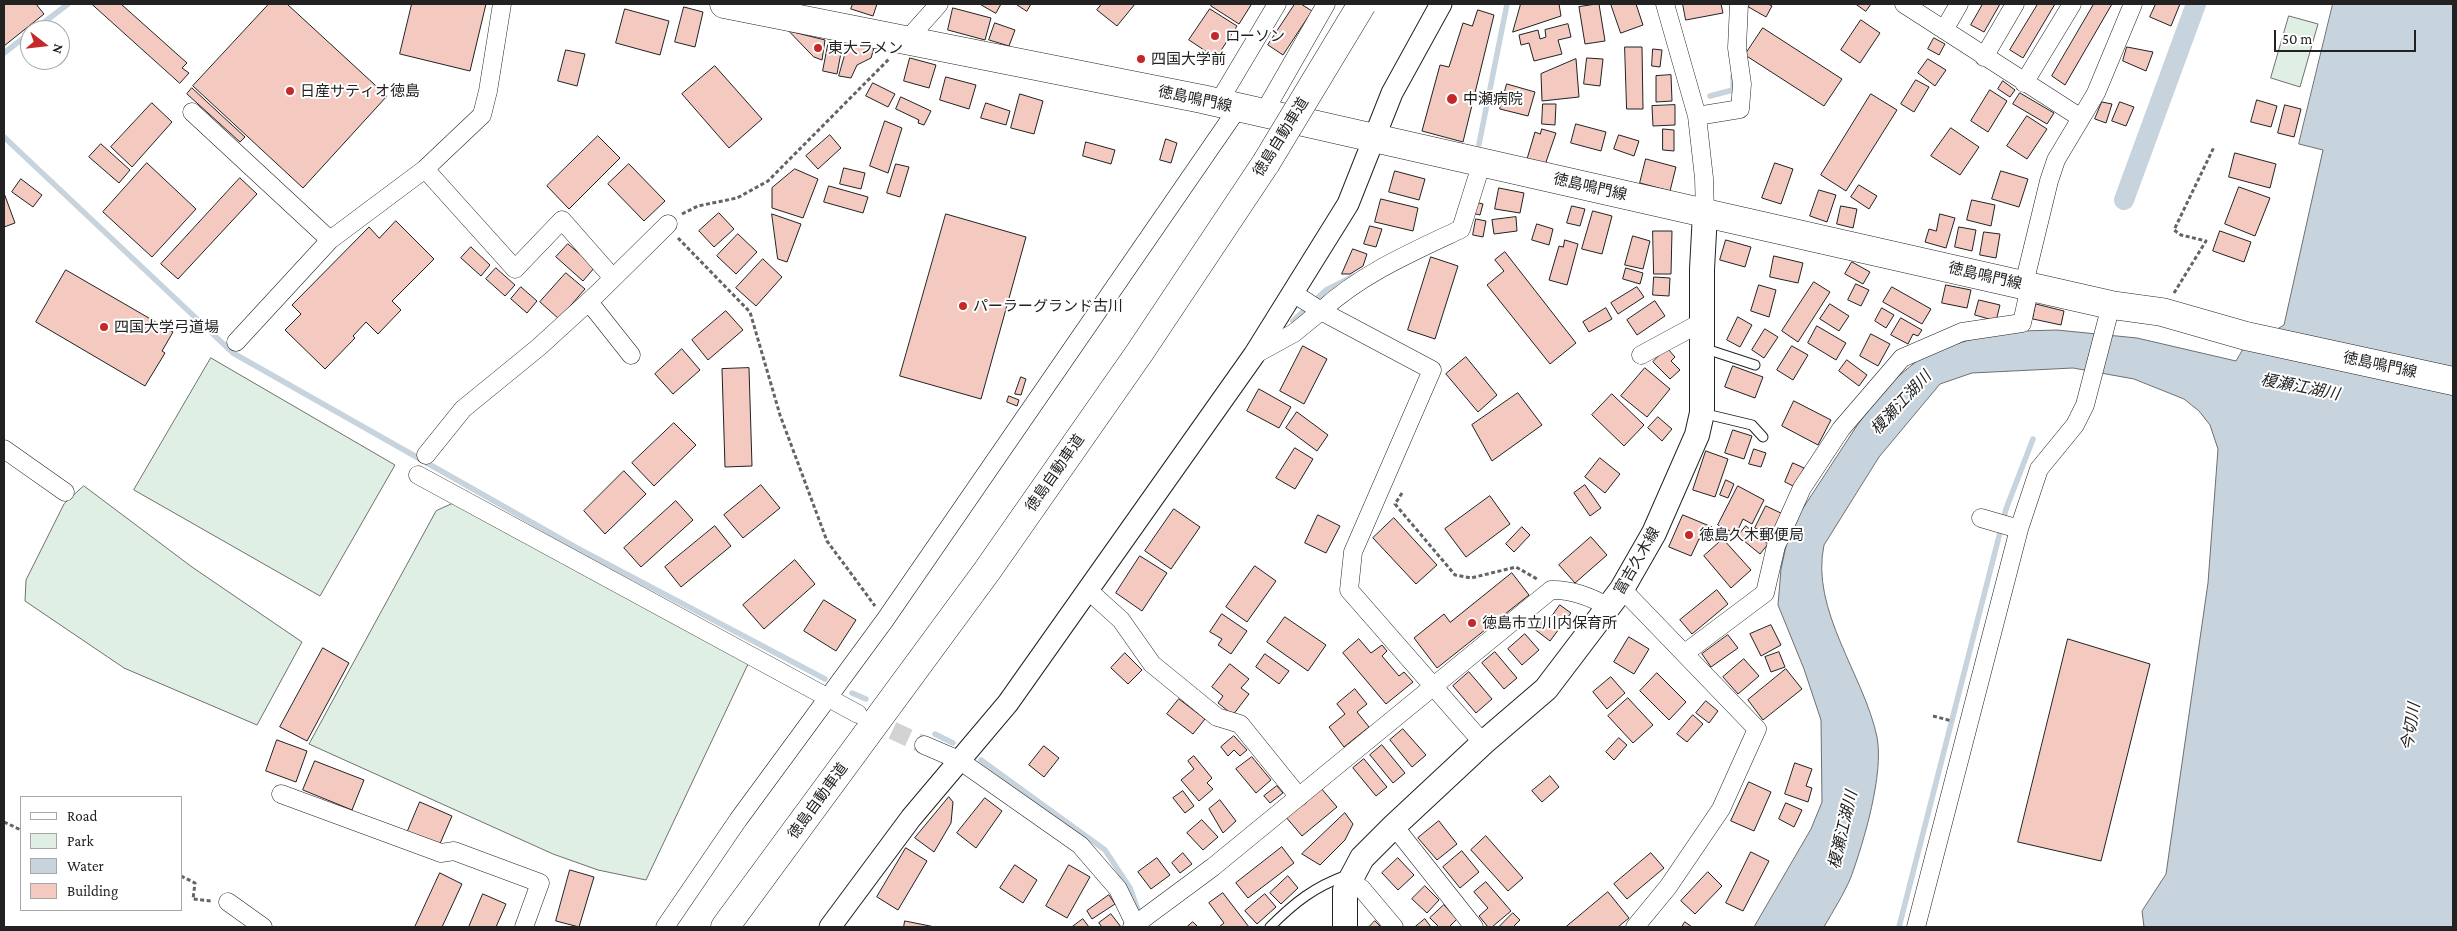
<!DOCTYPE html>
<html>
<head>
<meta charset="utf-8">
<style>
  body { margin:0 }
  #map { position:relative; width:2457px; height:931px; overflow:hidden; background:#fff; font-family:"Crimson Pro",serif }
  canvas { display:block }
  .frame { position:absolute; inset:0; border:5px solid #222; pointer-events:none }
  .legend { position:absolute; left:20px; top:796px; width:162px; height:115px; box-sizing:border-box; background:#fff; border:1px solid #a7a7a7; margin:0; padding:6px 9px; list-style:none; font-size:15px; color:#222 }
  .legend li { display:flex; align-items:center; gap:10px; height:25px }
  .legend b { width:25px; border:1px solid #a7a7a7 }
  .north { position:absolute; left:20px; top:20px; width:50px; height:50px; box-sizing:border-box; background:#fff; border:1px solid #a7a7a7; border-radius:50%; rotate:106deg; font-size:14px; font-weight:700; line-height:20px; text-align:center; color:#222 }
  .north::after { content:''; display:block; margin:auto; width:18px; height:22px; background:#c62828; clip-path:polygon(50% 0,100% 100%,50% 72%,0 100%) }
  .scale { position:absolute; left:2274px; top:30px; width:142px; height:22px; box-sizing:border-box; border:2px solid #222; border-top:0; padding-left:6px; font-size:15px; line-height:18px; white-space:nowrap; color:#222; -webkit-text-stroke:4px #fff; paint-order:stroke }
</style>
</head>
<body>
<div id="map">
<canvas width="2457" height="931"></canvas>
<div class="frame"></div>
<ul class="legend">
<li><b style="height:6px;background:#fff"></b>Road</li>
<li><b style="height:14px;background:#e0efe3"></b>Park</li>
<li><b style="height:14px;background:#c7d3dd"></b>Water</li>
<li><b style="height:14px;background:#f3c9c0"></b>Building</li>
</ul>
<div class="north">N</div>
<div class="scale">50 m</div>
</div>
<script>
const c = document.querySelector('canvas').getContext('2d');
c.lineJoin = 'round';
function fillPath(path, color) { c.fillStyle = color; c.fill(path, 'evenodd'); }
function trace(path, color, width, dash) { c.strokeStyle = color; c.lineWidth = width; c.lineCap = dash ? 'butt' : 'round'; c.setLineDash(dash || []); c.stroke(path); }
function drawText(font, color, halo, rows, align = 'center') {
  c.font = font + ' "Crimson Pro","Noto Sans JP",serif'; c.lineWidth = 4; c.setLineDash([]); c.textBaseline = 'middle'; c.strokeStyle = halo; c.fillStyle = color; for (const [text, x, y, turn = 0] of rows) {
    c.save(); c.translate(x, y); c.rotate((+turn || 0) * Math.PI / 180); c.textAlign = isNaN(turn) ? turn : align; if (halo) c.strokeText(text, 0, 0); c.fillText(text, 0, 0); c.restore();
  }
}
const green = new Path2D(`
  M2289,16L2318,24L2300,87L2271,78Z
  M211,358L395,465L320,596L134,490Z
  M84,486L192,567L302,642L257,725L124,668L25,601L26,580L64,504Z
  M454,503L749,662L646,880L598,870L553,854L309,744L436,511Z`);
const water = new Path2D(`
  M2333,4H2453V927H2144L2142,911L2166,874L2208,583L2218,449L2210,425L2199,411L2184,399L2134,379L2073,368L1972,373L1940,384L1879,457L1824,545C1810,610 1864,675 1877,737C1884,774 1864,841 1851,877C1844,894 1833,911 1824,927H1754L1811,829L1822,802L1821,720L1804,669L1778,605L1781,569L1790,528L1858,424L1890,383L1928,352L1990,334L2021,331L2057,330L2137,338L2236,361L2243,349L2284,325L2323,150L2299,144Z`);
const stream = new Path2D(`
  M34,30L68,4
  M4,53L30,33
  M1710,96L1733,90V76
  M4,137L233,353L577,548L825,679
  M1479,144L1507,4
  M1293,321L1326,290L1354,276
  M852,693L866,699
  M935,734L953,743
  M981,760L1105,850L1130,888L1141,918
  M1899,927L2006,509L2033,439`);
const canal = new Path2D(`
  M2124,200L2196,4`);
const building = new Path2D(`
  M4,4H36L44,14L4,46Z
  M92,4H121L187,63L182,68L189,73L180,83Z
  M269,4H287L387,96L303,188L193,86Z
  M412,4H486L470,71L400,54Z
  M853,4H877L873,16L851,9Z
  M980,4H1001L996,13Z
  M1016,4H1031L1027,11Z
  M1102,4H1135L1117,26L1097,10Z
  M1212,4H1249L1251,5L1239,24L1211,6Z
  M1295,4H1301L1312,11L1283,55L1268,45Z
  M1521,4H1559L1561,16L1513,32Z
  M1599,4L1605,41L1585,44L1579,7Z
  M1611,4H1636L1643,25L1621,33Z
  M1683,4H1721L1723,13L1686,20Z
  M1768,4L1772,6L1766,17L1745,5Z
  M1856,4H1871L1866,11Z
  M1983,4H2000L1984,32L1971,25Z
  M2038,4H2055L2023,58L2010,50Z
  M2094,4H2112L2065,85L2052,76Z
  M2156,4H2180L2171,26L2150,17Z
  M684,7L703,12L695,47L675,42Z
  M953,8L991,18L985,40L948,30Z
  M625,9L669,21L660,55L616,43Z
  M1210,9L1237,26L1216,58L1189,40Z
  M1478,10L1494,15L1463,142L1422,131L1440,65L1449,67L1463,23L1472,26Z
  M1861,20L1880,33L1860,63L1841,50Z
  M995,23L1015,30L1009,46L989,40Z
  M1568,24L1571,37L1558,40L1562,54L1534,61L1529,43L1521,45L1519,35L1538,30L1540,39L1546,37L1545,30Z
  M1763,28L1842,79L1824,106L1745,55Z
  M789,31L825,40L822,60L814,57Z
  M1934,38L1945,44L1939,55L1928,49Z
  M829,40L843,42L837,74L823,71Z
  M849,41L874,48L871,58L857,65L851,78L839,76Z
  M1625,47H1642L1643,109H1627Z
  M2127,47L2153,52L2146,71L2123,61Z
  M1653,49L1662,50L1660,67L1652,66Z
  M566,50L585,54L577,86L558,81Z
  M910,58L936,65L929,88L904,81Z
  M1587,58L1603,59L1600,86L1584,84Z
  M1576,59L1579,97L1542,101L1541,74Z
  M1928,59L1946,70L1935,86L1918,73Z
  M715,66L762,119L729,148L682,94Z
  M1671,75L1672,101L1656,102V76Z
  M946,77L976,85L969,109L940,100Z
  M1916,80L1929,87L1914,112L1901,104Z
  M2003,81L2015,90L2010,97L1998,89Z
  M873,83L895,94L888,107L866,96Z
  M1507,84L1535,92L1528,116L1500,109Z
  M192,88L245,137L240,142L187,94Z
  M1990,90L2007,101L1988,132L1971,121Z
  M2020,93L2054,113L2047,124L2013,104Z
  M1020,94L1043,101L1034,134L1011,128Z
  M1871,94L1897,110L1846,191L1821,175Z
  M901,97L931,111L924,125L918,123L919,120L896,109Z
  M2257,100L2277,106L2271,127L2251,122Z
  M2102,102L2112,104L2106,123L2095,119Z
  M2120,102L2134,107L2126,126L2112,121Z
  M152,103L172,122L132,167L111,147Z
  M986,103L1010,111L1006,125L981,118Z
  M1543,104H1556L1555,125L1542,124Z
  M1675,105V125L1653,126L1652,106Z
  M2285,105L2301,109L2294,137L2278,133Z
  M2027,116L2047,129L2027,159L2007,146Z
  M885,121L902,128L888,173L870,166Z
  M1576,124L1606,132L1601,151L1571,143Z
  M1951,128L1979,147L1960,175L1931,156Z
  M1542,129L1556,133L1545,165L1527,159L1535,132L1540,134Z
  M1663,129L1674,130V151L1663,150Z
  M830,135L841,148L818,169L806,156Z
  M1619,135L1639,141L1634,156L1614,149Z
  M598,136L620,158L569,209L547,186Z
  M1166,139L1177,143L1171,163L1160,160Z
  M1086,142L1115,150L1111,164L1083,156Z
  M101,144L130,170L119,183L89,157Z
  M2235,153L2276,164L2270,188L2229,177Z
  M1646,159L1676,167L1670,191L1640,183Z
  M147,163L196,209L152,257L103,212Z
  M1775,163L1793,169L1781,204L1762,198Z
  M629,164L665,201L644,221L608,184Z
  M896,164L909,167L900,197L887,193Z
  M844,168L865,173L861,189L840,184Z
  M795,169L818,179L803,218L772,208V188Z
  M1395,171L1425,179L1419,200L1389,192Z
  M2001,171L2028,179L2019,207L1992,199Z
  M240,178L257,194L178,279L161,264Z
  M21,179L42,195L33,207L12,192Z
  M1859,185L1877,196L1869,209L1851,197Z
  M829,186L868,197L863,213L824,202Z
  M2239,187L2270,198L2255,236L2225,224Z
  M1499,188L1524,193L1520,213L1495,209Z
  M1819,190L1836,195L1827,222L1810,216Z
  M4,193L15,223L4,227Z
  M1381,199L1418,208L1413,231L1375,222Z
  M1972,200L1995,205L1991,226L1967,220Z
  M1475,202L1483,204L1480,215L1472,213Z
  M1572,206L1585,209L1580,226L1567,223Z
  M1841,206L1857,209L1853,228L1837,224Z
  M1593,211L1612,216L1602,254L1582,249Z
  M719,213L734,229L714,247L699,231Z
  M772,214L801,224L787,262L778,259Z
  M946,214L1026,237L981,399L900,376Z
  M1940,214L1955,218L1946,248L1925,242L1929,229L1936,231Z
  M1516,217L1517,231L1494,234L1492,220Z
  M1476,219L1486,221L1483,237L1473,235Z
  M396,221L434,259L392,301L401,310L378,334L366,322L353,336L355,338L325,369L285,330L301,314L292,305L369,227L379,238Z
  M1537,224L1553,229L1549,245L1532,240Z
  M1370,226L1382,229L1376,247L1364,244Z
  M1959,227L1976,230L1972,251L1955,247Z
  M1653,231H1672L1671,274H1654Z
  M2220,231L2251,242L2244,262L2213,251Z
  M1984,232L2000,234L1996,258L1980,255Z
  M738,234L757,252L736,274L717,256Z
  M1633,236L1650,241L1643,269L1625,265Z
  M1565,240L1578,244L1567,285L1549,280L1559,246L1563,247Z
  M1726,240L1751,247L1745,267L1720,260Z
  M568,244L595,267L583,281L556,257Z
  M471,247L490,265L481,276L461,258Z
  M1353,249L1367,254L1363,266L1350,274H1342Z
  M1505,252L1576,343L1550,364L1487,285L1504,271L1495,260Z
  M1774,256L1803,263L1798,283L1770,277Z
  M1431,257L1458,266L1435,339L1408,330Z
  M763,259L782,277L756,306L736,288Z
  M1852,262L1870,272L1863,284L1845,274Z
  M496,268L515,285L505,296L486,279Z
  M1626,268L1643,273L1640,284L1623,279Z
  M66,270L173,332L162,351L165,353L145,386L36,322Z
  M566,273L585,289L559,319L540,302Z
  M1654,277L1670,278L1669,296L1653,295Z
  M1814,282L1830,292L1798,342L1782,331Z
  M1856,284L1869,290L1861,306L1848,300Z
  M1759,285L1776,290L1769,317L1751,311Z
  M1946,285L1971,290L1967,308L1942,303Z
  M521,287L537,301L527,313L511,299Z
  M1637,287L1644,297L1618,314L1611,303Z
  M1892,287L1931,309L1922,324L1883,302Z
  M1979,300L2000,305L1996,321L1975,315Z
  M1655,301L1665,316L1637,335L1627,320Z
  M1830,304L1849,316L1839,331L1820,319Z
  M2036,304L2064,311L2061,325L2033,319Z
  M1606,308L1612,319L1589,332L1583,322Z
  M1882,308L1894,315L1886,328L1875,321Z
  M726,311L743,330L708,360L692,340Z
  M1738,317L1752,325L1740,347L1727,340Z
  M1901,318L1922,330L1918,336L1913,334L1908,344L1891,335Z
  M1817,326L1846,343L1836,360L1808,343Z
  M1765,329L1778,337L1764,358L1752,350Z
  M1871,334L1890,344L1878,366L1860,356Z
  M1303,346L1327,359L1304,404L1280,391Z
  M1792,346L1808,355L1793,380L1777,370Z
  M1667,348L1675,357L1671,361L1680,370L1670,379L1653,362Z
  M682,349L700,370L673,394L655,374Z
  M1466,357L1497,395L1478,412L1446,374Z
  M1847,360L1867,375L1859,386L1839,371Z
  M1733,366L1763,377L1755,398L1725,387Z
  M749,368L752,466L725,467L722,369Z
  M1645,368L1670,389L1647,417L1621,396Z
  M1021,377L1026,379L1021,395L1015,394Z
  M1259,389L1291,407L1279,428L1247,411Z
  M1518,393L1542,425L1492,461L1472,425Z
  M1612,394L1644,425L1624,446L1592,415Z
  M1009,396L1019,400L1017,406L1007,402Z
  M1794,401L1831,420L1818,445L1782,426Z
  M1297,412L1328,435L1317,451L1286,428Z
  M1658,417L1672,429L1662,441L1648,428Z
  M674,423L696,445L654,486L632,463Z
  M1733,430L1752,436L1744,459L1725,453Z
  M1295,448L1313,459L1295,489L1276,478Z
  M1754,449L1766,453L1761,467L1749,464Z
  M1706,451L1728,459L1715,497L1693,490Z
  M1600,458L1620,474L1605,493L1585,477Z
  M1793,463L1804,468L1795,487L1785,482Z
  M624,471L646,494L605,534L584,511Z
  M1726,480L1734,484L1728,498L1720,495Z
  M761,485L780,508L743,538L724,515Z
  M1585,485L1601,508L1590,516L1574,493Z
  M1738,486L1764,500L1752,524L1743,519L1736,534L1718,525Z
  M1490,496L1510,524L1466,557L1445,529Z
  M676,501L693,520L641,567L624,548Z
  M1766,506L1783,514L1772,537L1755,528Z
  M1174,509L1200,527L1171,569L1145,551Z
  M1318,515L1340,526L1326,553L1305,543Z
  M1683,515L1712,527L1705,542L1699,539L1691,556L1669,547Z
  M1394,518L1437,565L1416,584L1373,538Z
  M715,526L731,546L681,587L665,567Z
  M1746,526L1768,544L1760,554L1738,536Z
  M1522,527L1530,535L1514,552L1506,544Z
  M1591,537L1607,555L1575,583L1559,565Z
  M1723,539L1751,570L1731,588L1704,556Z
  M1140,556L1167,573L1142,611L1116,593Z
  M795,560L815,584L764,629L743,605Z
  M1255,566L1276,581L1247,622L1226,607Z
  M1512,573L1529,595L1437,668L1414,638L1444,614L1450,622Z
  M1717,590L1728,604L1692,634L1680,620Z
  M824,600L856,620L836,651L804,631Z
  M1560,605L1571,613L1550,641L1533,628L1541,617L1547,622Z
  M1222,614L1247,631L1231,654L1218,645L1222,639L1210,632Z
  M1285,617L1326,645L1308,671L1267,642Z
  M1771,625L1781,645L1761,656L1750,634Z
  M1525,634L1539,650L1522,665L1508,649Z
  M1728,635L1738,648L1711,667L1702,654Z
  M1629,637L1649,649L1634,674L1614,662Z
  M1359,639L1371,653L1382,645L1387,651L1382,656L1399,676L1404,672L1413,682L1386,704L1343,653Z
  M2068,639L2150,664L2101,861L2018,842Z
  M323,648L349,663L307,741L280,727Z
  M1495,652L1517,678L1504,689L1482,663Z
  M1779,652L1785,667L1771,672L1765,657Z
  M1125,653L1142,670L1128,684L1111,668Z
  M1265,654L1289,671L1279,684L1256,667Z
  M1744,659L1759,676L1738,694L1723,677Z
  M1230,664L1249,679L1241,688L1249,694L1233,715L1218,703L1223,696L1212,687Z
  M1786,669L1802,689L1763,720L1748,700Z
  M1469,672L1492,699L1476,713L1453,686Z
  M1657,673L1686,702L1669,720L1640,691Z
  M1611,677L1625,693L1607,709L1593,692Z
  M1355,689L1367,704L1357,712L1369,727L1344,747L1329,727L1345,714L1337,704Z
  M1628,698L1653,725L1633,743L1608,716Z
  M1179,699L1205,719L1193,734L1167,714Z
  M1706,701L1718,711L1709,723L1696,713Z
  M1693,715L1703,724L1687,742L1677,734Z
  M1403,729L1426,755L1412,767L1390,740Z
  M1234,736L1247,750L1240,756L1234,750L1228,756L1221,747Z
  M1619,738L1627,745L1614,760L1606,752Z
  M277,740L307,751L296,782L266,771Z
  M1382,745L1405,773L1393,783L1370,755Z
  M1044,746L1059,758L1044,777L1029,765Z
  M1194,756L1212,778L1207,783L1213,789L1199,801L1181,780L1194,769L1188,761Z
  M1252,757L1271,780L1256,793L1236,769Z
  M1364,759L1387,787L1376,796L1353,768Z
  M315,761L364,780L352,810L303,790Z
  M1795,763L1812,769L1806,786L1812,788L1808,802L1785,794Z
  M1550,776L1559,787L1542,802L1532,791Z
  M1749,782L1771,792L1754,831L1731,821Z
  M1277,786L1283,793L1270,803L1264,796Z
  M1320,787L1337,807L1302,836L1285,816Z
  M1183,791L1194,806L1185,813L1173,798Z
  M949,797L953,802L951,823L934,852L915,838Z
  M985,798L1002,811L976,848L957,833Z
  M1220,800L1236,821L1223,833L1209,809Z
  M420,802L452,816L439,846L407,833Z
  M1786,803L1802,810L1794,827L1779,819Z
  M1345,813L1353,824L1345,840L1320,865L1302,854Z
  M1202,820L1218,837L1203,850L1187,833Z
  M1439,821L1457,844L1437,860L1418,838Z
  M1486,836L1523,878L1508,891L1471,850Z
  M1282,847L1294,863L1248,898L1236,883Z
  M906,848L927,861L898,910L877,897Z
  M1462,851L1479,872L1460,888L1443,867Z
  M1751,852L1769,861L1743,911L1726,903Z
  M1183,853L1192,864L1180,873L1172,863Z
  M1651,853L1664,868L1627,899L1614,884Z
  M1157,858L1170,875L1151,889L1138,872Z
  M1398,858L1414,875L1398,890L1382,873Z
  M1015,865L1037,880L1023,903L1000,888Z
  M1069,865L1090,877L1067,918L1046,906Z
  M570,870L594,877L579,927L556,921Z
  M1708,872L1722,886L1695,914L1681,901Z
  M440,873L462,884L442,927H415Z
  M1288,876L1298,888L1281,904L1270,893Z
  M1486,882L1511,911L1492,927H1488L1479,916L1488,908L1474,892Z
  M1425,886L1439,900L1427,913L1412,899Z
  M1608,892L1629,918L1618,927H1566Z
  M1223,893L1249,927H1219L1224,923L1209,903Z
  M483,894L506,904L496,927H469Z
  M1265,894L1276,907L1257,924L1245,911Z
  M1109,895L1115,904L1092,919L1087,911Z
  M1444,905L1457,919L1449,927H1439L1430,918Z
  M1513,913L1520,920L1513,927H1499Z
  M1111,914L1121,927H1102L1099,923Z
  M1083,919L1089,927H1072Z
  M1425,919L1431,927H1415Z
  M905,921L935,927H904Z
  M1375,921L1381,927H1369Z
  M1193,922L1198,927H1187Z
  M1685,922L1692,927H1682Z`);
const minorTunnel = new Path2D(`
  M868,719L924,745`);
const path = new Path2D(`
  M682,214L698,206L737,198L768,181L889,59
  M678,238L750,312L780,415L827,541L875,606
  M2174,293L2206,241L2181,235L2174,230L2214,147
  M1402,493L1395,504L1455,575L1471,578L1516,567L1537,579
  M1933,716L1952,721
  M4,822L21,830
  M181,876L195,883L193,899L211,901`);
const service = new Path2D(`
  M1703,348L1755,365
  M1702,413L1752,425L1763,437
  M1270,927C1295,902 1314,887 1347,875`);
const minor = new Path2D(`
  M1665,4L1697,116L1704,178L1705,214
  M1904,4L2081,118
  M1944,30L1959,4
  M906,41L939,4
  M1984,57L2015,4
  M2024,83L2072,4
  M1218,103L1277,4
  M192,112L330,240
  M1263,114L1326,4
  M1697,116L1740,109L1742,84L1737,48L1739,4
  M425,169L515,269L562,220L613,278
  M2024,284L2049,181L2056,160L2096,93L2133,4
  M1293,293L1321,311C1361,274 1412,252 1461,229L1482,162
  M589,302L631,355
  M236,342L330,240L425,169L482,115L488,91L502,4
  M1254,355L1294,333L1321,311L1432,370L1353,552L1349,590L1483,743
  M1641,355L1702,322
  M4,449L65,492
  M426,455L463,409L539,347L597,294L668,224
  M418,475L858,714
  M1981,518L2019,529
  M1622,589L1757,729L1721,809L1668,887L1635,927
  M1089,591L1121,620L1152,664L1217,717L1240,724L1299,797
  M1685,653L1765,593L1776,546L1802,488L1841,429L1902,358L1962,332L2022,323L2030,286
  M924,745L959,760L1080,845L1118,889L1135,924
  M281,794L441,853L454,851L540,883L524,927
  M1394,826L1474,927
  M1349,880L1362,889L1394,927
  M228,902L263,927
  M665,927L738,820L885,620L1238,108
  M1132,927L1213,867L1551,590C1572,589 1591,597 1609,607
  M1916,927L2019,529L2039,469L2075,425L2085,405L2111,305`);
const tertiary = new Path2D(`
  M830,927L911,818L1008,703L1254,355L1348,204L1392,93L1441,4`);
const secondary = new Path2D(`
  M1345,927V890L1362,858L1394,826L1483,743L1546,689L1622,589L1654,533L1697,435L1702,413V269L1705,214`);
const primary = new Path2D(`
  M724,4L1202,99L2111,305L2162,312L2246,336L2453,381`);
const motorway = new Path2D(`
  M725,927L987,571L1140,352L1266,163`);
const motorwayBridge = new Path2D(`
  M1266,163L1362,4`);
const markers = [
  [1215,36,5,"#c62828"],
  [818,48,5,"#c62828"],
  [1141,59,5,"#c62828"],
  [290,91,5,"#c62828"],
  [1452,99,6,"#c62828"],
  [963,306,5,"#c62828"],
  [104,327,5,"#c62828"],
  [1689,535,5,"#c62828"],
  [1472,623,5,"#c62828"]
];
const poiNames = [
  ["ローソン",1225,36],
  ["東大ラメン",828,48],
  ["四国大学前",1151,59],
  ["日産サティオ徳島",300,91],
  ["中瀬病院",1463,99],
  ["パーラーグランド古川",973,306],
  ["四国大学弓道場",114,327],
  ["徳島久木郵便局",1699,535],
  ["徳島市立川内保育所",1482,623]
];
const streetNames = [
  ["徳島鳴門線",1195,99,12],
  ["徳島自動車道",1281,137,-58],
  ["徳島鳴門線",1590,187,13],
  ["徳島鳴門線",1985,276,13],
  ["徳島鳴門線",2380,365,12],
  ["徳島自動車道",1055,473,-55],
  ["富吉久木線",1637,561,-60],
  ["徳島自動車道",818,801,-54]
];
const waterNames = [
  ["榎瀬江湖川",2300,387,11],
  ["榎瀬江湖川",1901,403,-47],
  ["今切川",2411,727,-81],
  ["榎瀬江湖川",1843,830,-77]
];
fillPath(green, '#e0efe3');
trace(green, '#6f6f6f', 1);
fillPath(water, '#c7d3dd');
trace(water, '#6f6f6f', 1);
trace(stream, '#c7d3dd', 5.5);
trace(canal, '#c7d3dd', 20);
fillPath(building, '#f3c9c0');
trace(building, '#222', 1);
trace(minorTunnel, '#d3d3d3', 18, [18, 9]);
trace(service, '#222', 11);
trace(minor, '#222', 19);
trace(tertiary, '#222', 23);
trace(secondary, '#222', 26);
trace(primary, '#222', 29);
trace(motorway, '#222', 29);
trace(path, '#646464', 3, [4, 2.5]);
trace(service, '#fff', 9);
trace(minor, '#fff', 18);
trace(tertiary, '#fff', 21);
trace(secondary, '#fff', 24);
trace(primary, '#fff', 28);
trace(motorway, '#fff', 28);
trace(motorwayBridge, '#222', 29, []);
trace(motorwayBridge, '#fff', 28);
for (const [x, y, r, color] of markers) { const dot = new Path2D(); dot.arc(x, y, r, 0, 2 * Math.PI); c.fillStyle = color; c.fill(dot); trace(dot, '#fff', 2); }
drawText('15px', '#222', '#fff', poiNames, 'left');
drawText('15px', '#222', '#fff', streetNames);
drawText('italic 16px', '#222', '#fff', waterNames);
</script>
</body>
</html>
